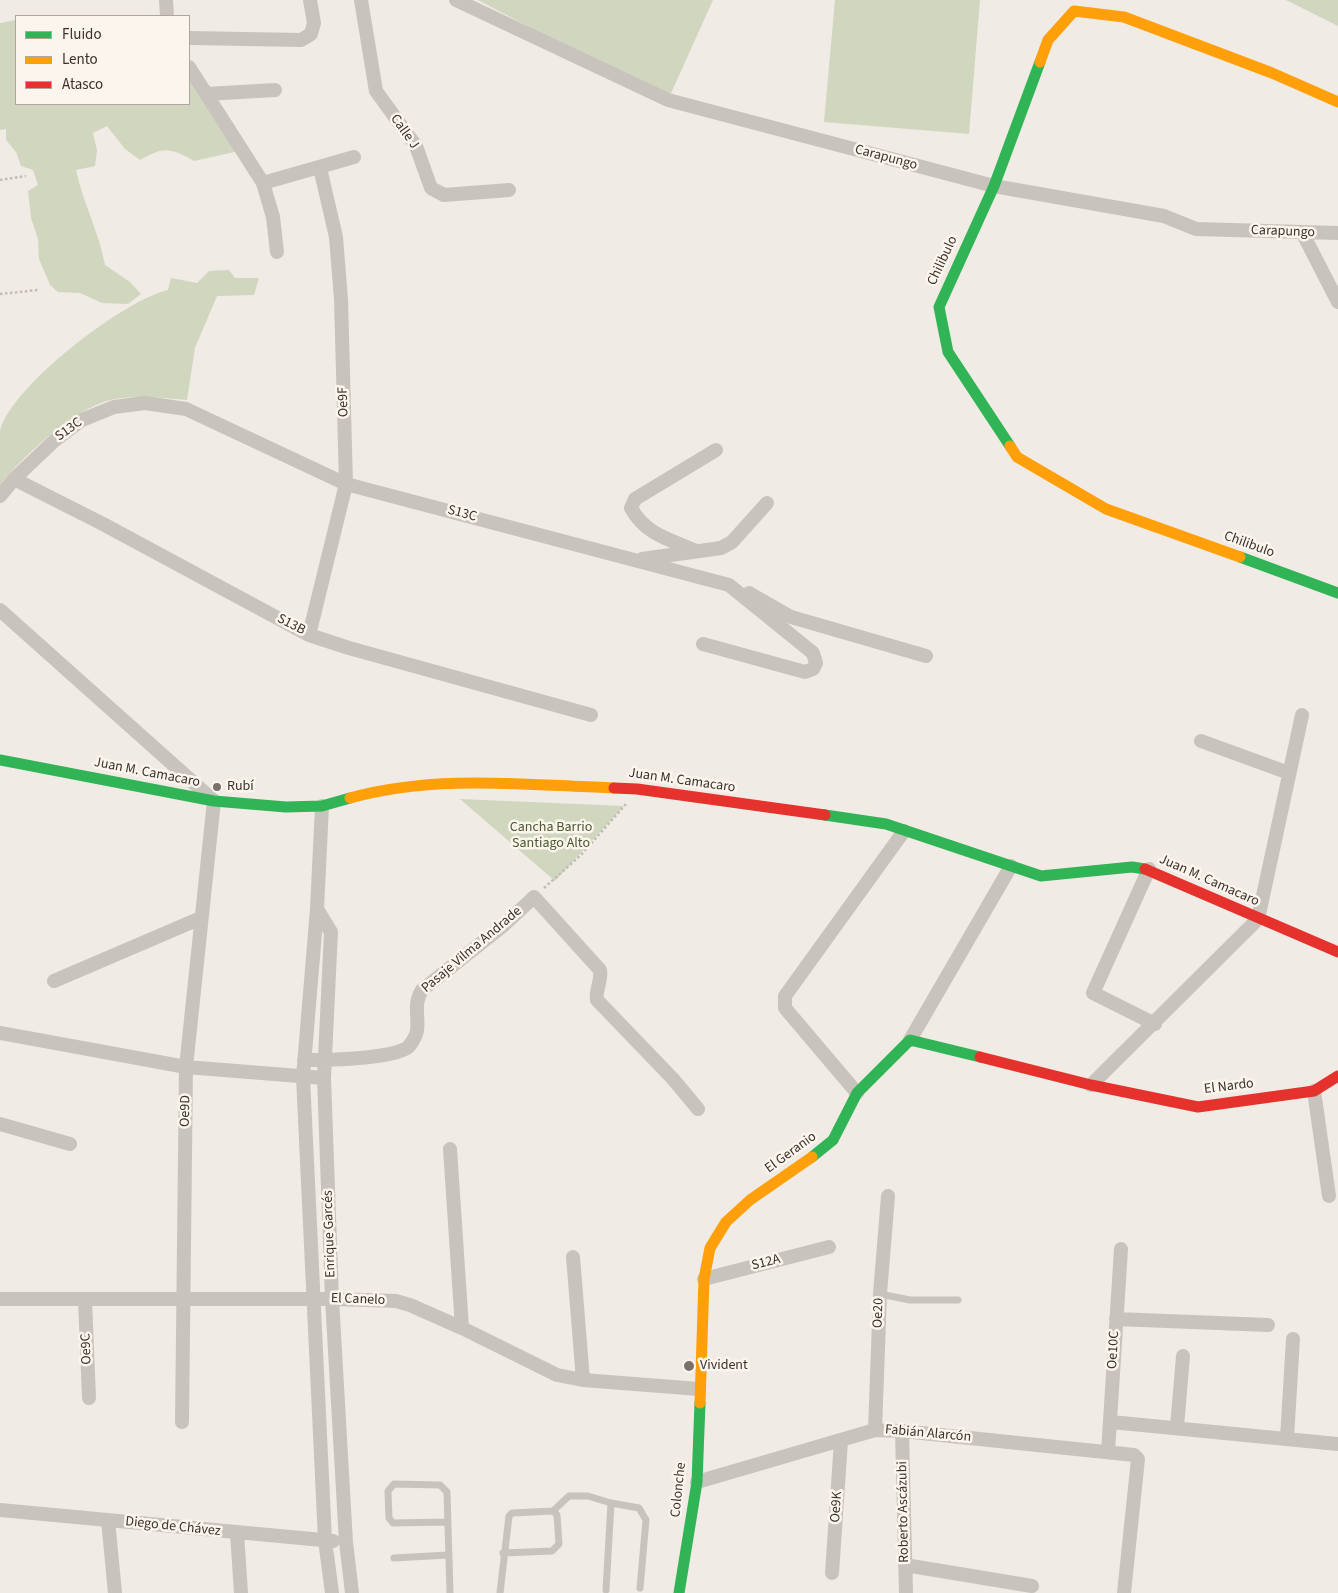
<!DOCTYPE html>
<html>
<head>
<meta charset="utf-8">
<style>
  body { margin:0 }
  #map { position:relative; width:1338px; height:1593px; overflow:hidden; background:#f0ebe5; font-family:"Source Sans 3",sans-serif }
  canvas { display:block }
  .legend { position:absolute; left:15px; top:15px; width:175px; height:90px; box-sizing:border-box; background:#fbf5ee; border:1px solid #aea6a0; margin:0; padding:6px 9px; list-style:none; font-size:15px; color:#3b302b }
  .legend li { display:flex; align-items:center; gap:10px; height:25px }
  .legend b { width:25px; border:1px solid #aea6a0 }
</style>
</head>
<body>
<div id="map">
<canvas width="1338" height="1593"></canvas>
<ul class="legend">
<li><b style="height:6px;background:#30b455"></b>Fluido</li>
<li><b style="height:6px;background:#ff9f0a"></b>Lento</li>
<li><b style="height:6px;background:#e5322d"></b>Atasco</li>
</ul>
</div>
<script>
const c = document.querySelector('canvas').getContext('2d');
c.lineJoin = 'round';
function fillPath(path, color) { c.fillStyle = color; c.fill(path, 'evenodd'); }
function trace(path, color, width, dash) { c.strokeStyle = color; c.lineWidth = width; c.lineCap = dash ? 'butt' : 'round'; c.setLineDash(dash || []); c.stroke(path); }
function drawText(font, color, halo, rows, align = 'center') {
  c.font = font + ' "Source Sans 3",sans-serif'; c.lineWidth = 5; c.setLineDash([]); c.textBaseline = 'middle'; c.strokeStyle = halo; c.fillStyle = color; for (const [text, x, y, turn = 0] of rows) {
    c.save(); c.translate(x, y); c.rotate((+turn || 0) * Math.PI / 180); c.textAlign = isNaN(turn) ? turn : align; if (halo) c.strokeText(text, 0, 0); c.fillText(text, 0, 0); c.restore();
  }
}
const green = new Path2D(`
  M478,0H713L668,100Z
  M835,0H980L969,134L824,122Z
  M1286,0H1338V26Z
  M16,20V104H189V76L239,151L194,161C169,147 164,147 140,160L125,149L107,126L93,133L97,150L95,166L76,170C83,203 99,232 105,265L130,282L141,294L128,304L102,303L80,293L58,292L50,285L39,259L38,239L31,218L28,191L38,185L33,170L21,166L16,152L6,140V129L0,130V23Z
  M229,270L235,278H259L254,295L217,296L195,348L187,400C163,398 139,395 115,399C78,405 23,456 0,485C0,468 0,447 0,431C11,386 124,300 168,290L171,278L197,283L209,271Z
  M460,799L624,806L555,881Z`);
const path = new Path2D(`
  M0,180L26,176
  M0,294L38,290
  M544,888L581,855L626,804`);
const lane = new Path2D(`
  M880,1294L910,1300H958
  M611,1503L639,1508L646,1520L640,1588
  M553,1511L569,1496H588L611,1503L606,1590
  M446,1522L393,1523L389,1518L388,1491L394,1484L440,1485L447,1492L450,1593
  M394,1558L448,1555
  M500,1593L509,1516L512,1513L553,1511L557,1515L559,1544L552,1551L503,1553`);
const street = new Path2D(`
  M166,0L167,16
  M361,0L376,91L416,146L431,188L444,195L509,190
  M456,0L668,100L994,186L1164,216L1196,229L1338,233
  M190,38L301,40L311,34L314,23L310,0
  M189,67L263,183L273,217L277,252
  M206,94L275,90
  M263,183L354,157
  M1302,232L1338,302
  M14,479L103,524L309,635L349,648L591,715
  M0,496L14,479L54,441L82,420L114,407L145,403L186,409L346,484L729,585L813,653L816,663L813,669L805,672L703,644
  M696,551C669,539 646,535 631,508L635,499L716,450
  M642,559L721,548L732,542L767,503
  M749,593L791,617L926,656
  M0,610L214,801L186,1067L182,1422
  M309,635L346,484L341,299L336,237L320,168
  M1201,741L1289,773
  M322,806L317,909L303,1077L325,1540L332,1593
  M1149,869L1093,993L1155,1024
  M317,909L331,932L324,1078L332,1299L346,1542L352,1593
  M54,981L201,918
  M0,1033L186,1067L324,1078
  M910,1040L1011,866
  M304,1060C328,1060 388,1059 407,1048C411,1045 416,1036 417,1031C419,1016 413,1004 422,990L504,925L534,897L600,970C602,982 595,989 597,1000L673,1079L698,1109
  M1091,1085L1258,919L1302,715
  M1314,1091L1329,1196
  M857,1093L785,1008V996L904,831
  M0,1124L70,1144
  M450,1149L462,1328
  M573,1257L583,1380
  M704,1279L829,1247
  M0,1299H332L396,1301L410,1305L462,1328L557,1375L583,1380L699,1389
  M85,1300L89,1398
  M1116,1319L1268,1325
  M1111,1422L1338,1444
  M1177,1427L1183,1356
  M875,1430L880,1294L888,1196
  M902,1431L906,1593
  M1287,1438L1293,1339
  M1108,1452L1121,1249
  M697,1482L875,1430L902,1431L1134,1455L1138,1459L1124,1593
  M0,1510L333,1541
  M108,1520L115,1593
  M237,1533L241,1593
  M905,1565L1032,1586
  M832,1573L841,1441`);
const fast = new Path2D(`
  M1010,446L948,352L939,307L994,186L1040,62
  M1240,557L1338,593
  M0,760L214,801L286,807L322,806L350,798
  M825,815L886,824L1041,876L1132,867L1145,869
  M812,1157L833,1140L857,1093L910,1040L980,1057
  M679,1593L697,1482L700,1403`);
const slow = new Path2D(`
  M1040,62L1048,40L1074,11L1124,17L1272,73L1338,102
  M1010,446L1017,457L1106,509L1240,557
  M350,798C435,774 528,785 614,788
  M700,1403L704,1279L710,1248L726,1222L750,1200L812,1157`);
const jam = new Path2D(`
  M614,788L637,789L825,815
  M1145,869L1338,952
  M980,1057L1091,1085L1198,1107L1314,1091L1338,1076`);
const markers = [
  [217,787,5,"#7a716c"],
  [689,1366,6,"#7a716c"]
];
const streetNames = [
  ["Calle J",404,132,55],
  ["Carapungo",886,158,15],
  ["Carapungo",1283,232,2],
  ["Chilibulo",943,261,-65],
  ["Oe9F",344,402,-92],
  ["S13C",69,430,-36],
  ["S13C",462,514,15],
  ["Chilibulo",1249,545,20],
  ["S13B",291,625,27],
  ["Juan M. Camacaro",147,773,11],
  ["Juan M. Camacaro",682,781,8],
  ["Juan M. Camacaro",1209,881,24],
  ["Pasaje Vilma Andrade",472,950,-40],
  ["El Nardo",1229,1087,-7],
  ["Oe9D",186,1111,-89],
  ["El Geranio",791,1153,-36],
  ["Enrique Garcés",330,1234,-92],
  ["S12A",766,1263,-14],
  ["El Canelo",358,1300,2],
  ["Oe20",879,1313,-88],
  ["Oe9C",87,1349,-92],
  ["Oe10C",1114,1350,-87],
  ["Fabián Alarcón",928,1434,5],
  ["Colonche",679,1490,-84],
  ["Oe9K",837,1507,-86],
  ["Roberto Ascázubi",904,1512,-91],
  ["Diego de Chávez",173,1527,6]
];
const poiNames = [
  ["Rubí",227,787],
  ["Vivident",700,1366]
];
const parkNames = [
  ["Cancha Barrio",551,828],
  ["Santiago Alto",551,844]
];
fillPath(green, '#d1d6bf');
trace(path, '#c2bbb6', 2.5, [2.5, 2.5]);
trace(lane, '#c9c3be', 7);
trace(street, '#c9c3be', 14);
trace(fast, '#30b455', 11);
trace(slow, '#ff9f0a', 11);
trace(jam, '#e5322d', 11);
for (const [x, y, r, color] of markers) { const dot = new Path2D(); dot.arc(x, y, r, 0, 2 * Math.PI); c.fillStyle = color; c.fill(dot); trace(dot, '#fbf5ee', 2); }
drawText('14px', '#3b302b', '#fbf5ee', streetNames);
drawText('14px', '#3b302b', '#fbf5ee', poiNames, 'left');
drawText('14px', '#4a5a2e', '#fbf5ee', parkNames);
</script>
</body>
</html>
